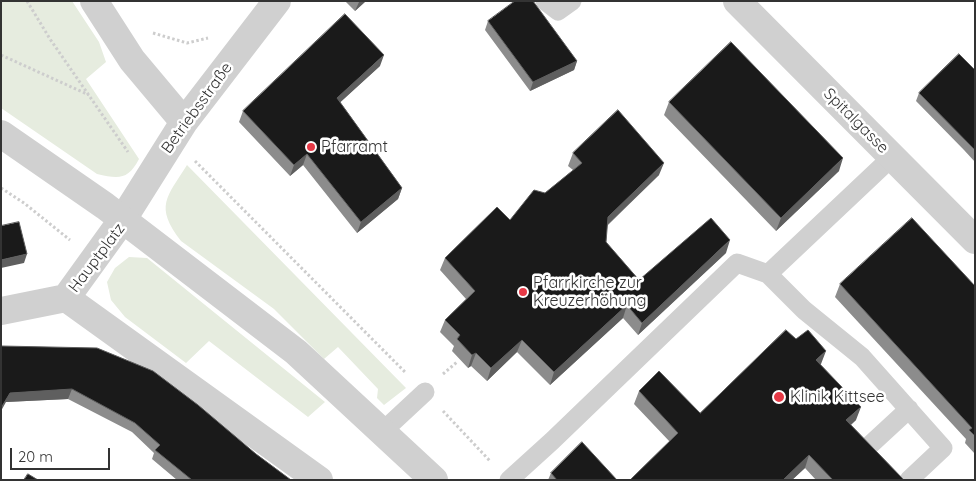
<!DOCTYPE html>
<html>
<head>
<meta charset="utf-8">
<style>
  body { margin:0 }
  #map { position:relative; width:976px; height:481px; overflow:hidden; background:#fff; font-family:Quicksand,sans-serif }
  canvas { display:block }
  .frame { position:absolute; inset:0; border:2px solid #333; pointer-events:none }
  .scale { position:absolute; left:10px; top:448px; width:100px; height:22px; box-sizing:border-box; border:2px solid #333; border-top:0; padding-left:6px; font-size:15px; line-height:18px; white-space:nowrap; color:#333; -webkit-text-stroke:4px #fff; paint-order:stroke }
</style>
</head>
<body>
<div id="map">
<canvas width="976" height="481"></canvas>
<div class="frame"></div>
<div class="scale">20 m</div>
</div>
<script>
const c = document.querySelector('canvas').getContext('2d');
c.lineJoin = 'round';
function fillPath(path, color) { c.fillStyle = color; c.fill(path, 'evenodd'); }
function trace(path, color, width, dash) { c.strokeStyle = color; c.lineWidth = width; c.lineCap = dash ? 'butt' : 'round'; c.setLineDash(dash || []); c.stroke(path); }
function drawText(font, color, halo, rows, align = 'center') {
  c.font = font + ' Quicksand,sans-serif'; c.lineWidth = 5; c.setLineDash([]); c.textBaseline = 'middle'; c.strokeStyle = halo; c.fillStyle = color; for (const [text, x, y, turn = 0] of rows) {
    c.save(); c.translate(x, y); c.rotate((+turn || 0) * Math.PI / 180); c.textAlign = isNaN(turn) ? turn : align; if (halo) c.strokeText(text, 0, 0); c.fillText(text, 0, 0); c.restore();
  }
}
const green = new Path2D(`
  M1,1H72L99,42L106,62L86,79L139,159C128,180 119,179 97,174L1,108Z
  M187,165L406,388L384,405L377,398L378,389L338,347L324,359L274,309L181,241C154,206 167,197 187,165Z
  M129,257L147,258L325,402L308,417L209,341L186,363L125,317L111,300L107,282L115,268Z`);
const path = new Path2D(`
  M27,1L50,39L128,152
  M153,33L187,43L208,38
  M1,55L89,95
  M195,161L406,373
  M1,188L24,203L70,240
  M443,374L457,362
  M443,411L490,461`);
const service = new Path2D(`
  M545,1L558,11L572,1
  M768,274L804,310L862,357L943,448L909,480
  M382,432L425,392
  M870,445L909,409
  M509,480L552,441L737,263L768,274L892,157`);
const minor = new Path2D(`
  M94,1L132,60L184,122
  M737,1L975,240
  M66,298L123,219L184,122L277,1
  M66,298L319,480
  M1,311L66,298`);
const tertiary = new Path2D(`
  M1,134L105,206L296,352L434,480`);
const wall = new Path2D(`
  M345,1H366L355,11Z
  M488,21L577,61L574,70L530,91L485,30Z
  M380,66L340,102L402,188L398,199L357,233L303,165L290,176L239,122L243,111Z
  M975,70V162L964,150L916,101L919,93Z
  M669,102L839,171L776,231L664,115Z
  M573,153L659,175L607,226L606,242L639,280L726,253L638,335L623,318L550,385L517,352L487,381L471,366L468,368L452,351L454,346L440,332L445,320L466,299L440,270L445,258L510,220L545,193L573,170L568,166Z
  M840,284L975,286V454L965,443L966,439L835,297Z
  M1,346L256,454L291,480H177L152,459L154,453L132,432L68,399L6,402Z
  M821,364L820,365L856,420L851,425L904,480H816L805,468L792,480H630L670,442L634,404L639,391L700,413Z
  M551,473L617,480H548Z`);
const shadedWall = new Path2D(`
  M359,1H366L355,11L359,2Z
  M384,55L380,66L333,109L337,98Z
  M577,61L574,70L530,91L533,82Z
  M307,154L303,165L290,176L294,165Z
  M843,158L839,171L776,231L781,218Z
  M664,163L659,175L603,229L608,217Z
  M402,188L398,199L357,233L361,222Z
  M730,240L726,253L638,335L642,323Z
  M27,254L24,263L1,268V260Z
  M627,305L623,318L550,385L554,372Z
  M522,340L517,352L487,381L491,368Z
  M826,351L821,364L811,373L816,360Z
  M476,353L471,366L468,368L472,355Z
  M72,389L68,399L6,402L1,411V408L10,393Z
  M861,407L856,420L841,433L846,420Z
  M809,455L805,468L792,480H783Z`);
const building = new Path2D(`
  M515,1H533L577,61L533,82L488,21Z
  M345,14L384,55L337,98L402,188L361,222L307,154L294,165L243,111Z
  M731,42L843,158L781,218L669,102Z
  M959,54L975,70V150L919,93Z
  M618,110L664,163L608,217L606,242L639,280L711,218L730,240L642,323L627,305L554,372L522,340L491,368L476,353L472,355L457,339L460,335L445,320L475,291L445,258L497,207L510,220L534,190L545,193L582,163L573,153Z
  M912,218L975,286V436L969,430L972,428L840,284Z
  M19,222L27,254L1,260V226Z
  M786,330L796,339L808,330L826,351L816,360L861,407L846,420L904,480H833L809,455L783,480H630L678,433L639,391L659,371L700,413Z
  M1,346L97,348L153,371L198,405L256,454L291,480H192L155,450L160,445L135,423L72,389L10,393L1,408Z
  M582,442L617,480H557L551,473Z
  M28,474L38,480H24Z`);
const markers = [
  [311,147,5,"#e63946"],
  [523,292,5,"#e63946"],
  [779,397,6,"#e63946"]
];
const streetNames = [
  ["Betriebsstraße",197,108,-54],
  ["Spitalgasse",856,121,45],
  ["Hauptplatz",97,258,-53]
];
const poiNames = [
  ["Pfarramt",321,147],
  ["Pfarrkirche zur",533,283],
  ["Kreuzerhöhung",533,301],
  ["Klinik Kittsee",790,397]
];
fillPath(green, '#e6ecdf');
trace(path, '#cdcdcd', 3, [2.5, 2.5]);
trace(service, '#d0d0d0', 19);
trace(minor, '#d0d0d0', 28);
trace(tertiary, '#d0d0d0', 28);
fillPath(wall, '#8c8c8c');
fillPath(shadedWall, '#5f5f5f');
fillPath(building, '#1a1a1a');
trace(building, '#5f5f5f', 1);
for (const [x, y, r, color] of markers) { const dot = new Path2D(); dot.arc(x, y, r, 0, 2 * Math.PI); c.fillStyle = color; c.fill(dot); trace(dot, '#fff', 2); }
drawText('16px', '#333', '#fff', streetNames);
drawText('16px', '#333', '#fff', poiNames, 'left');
</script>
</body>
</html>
